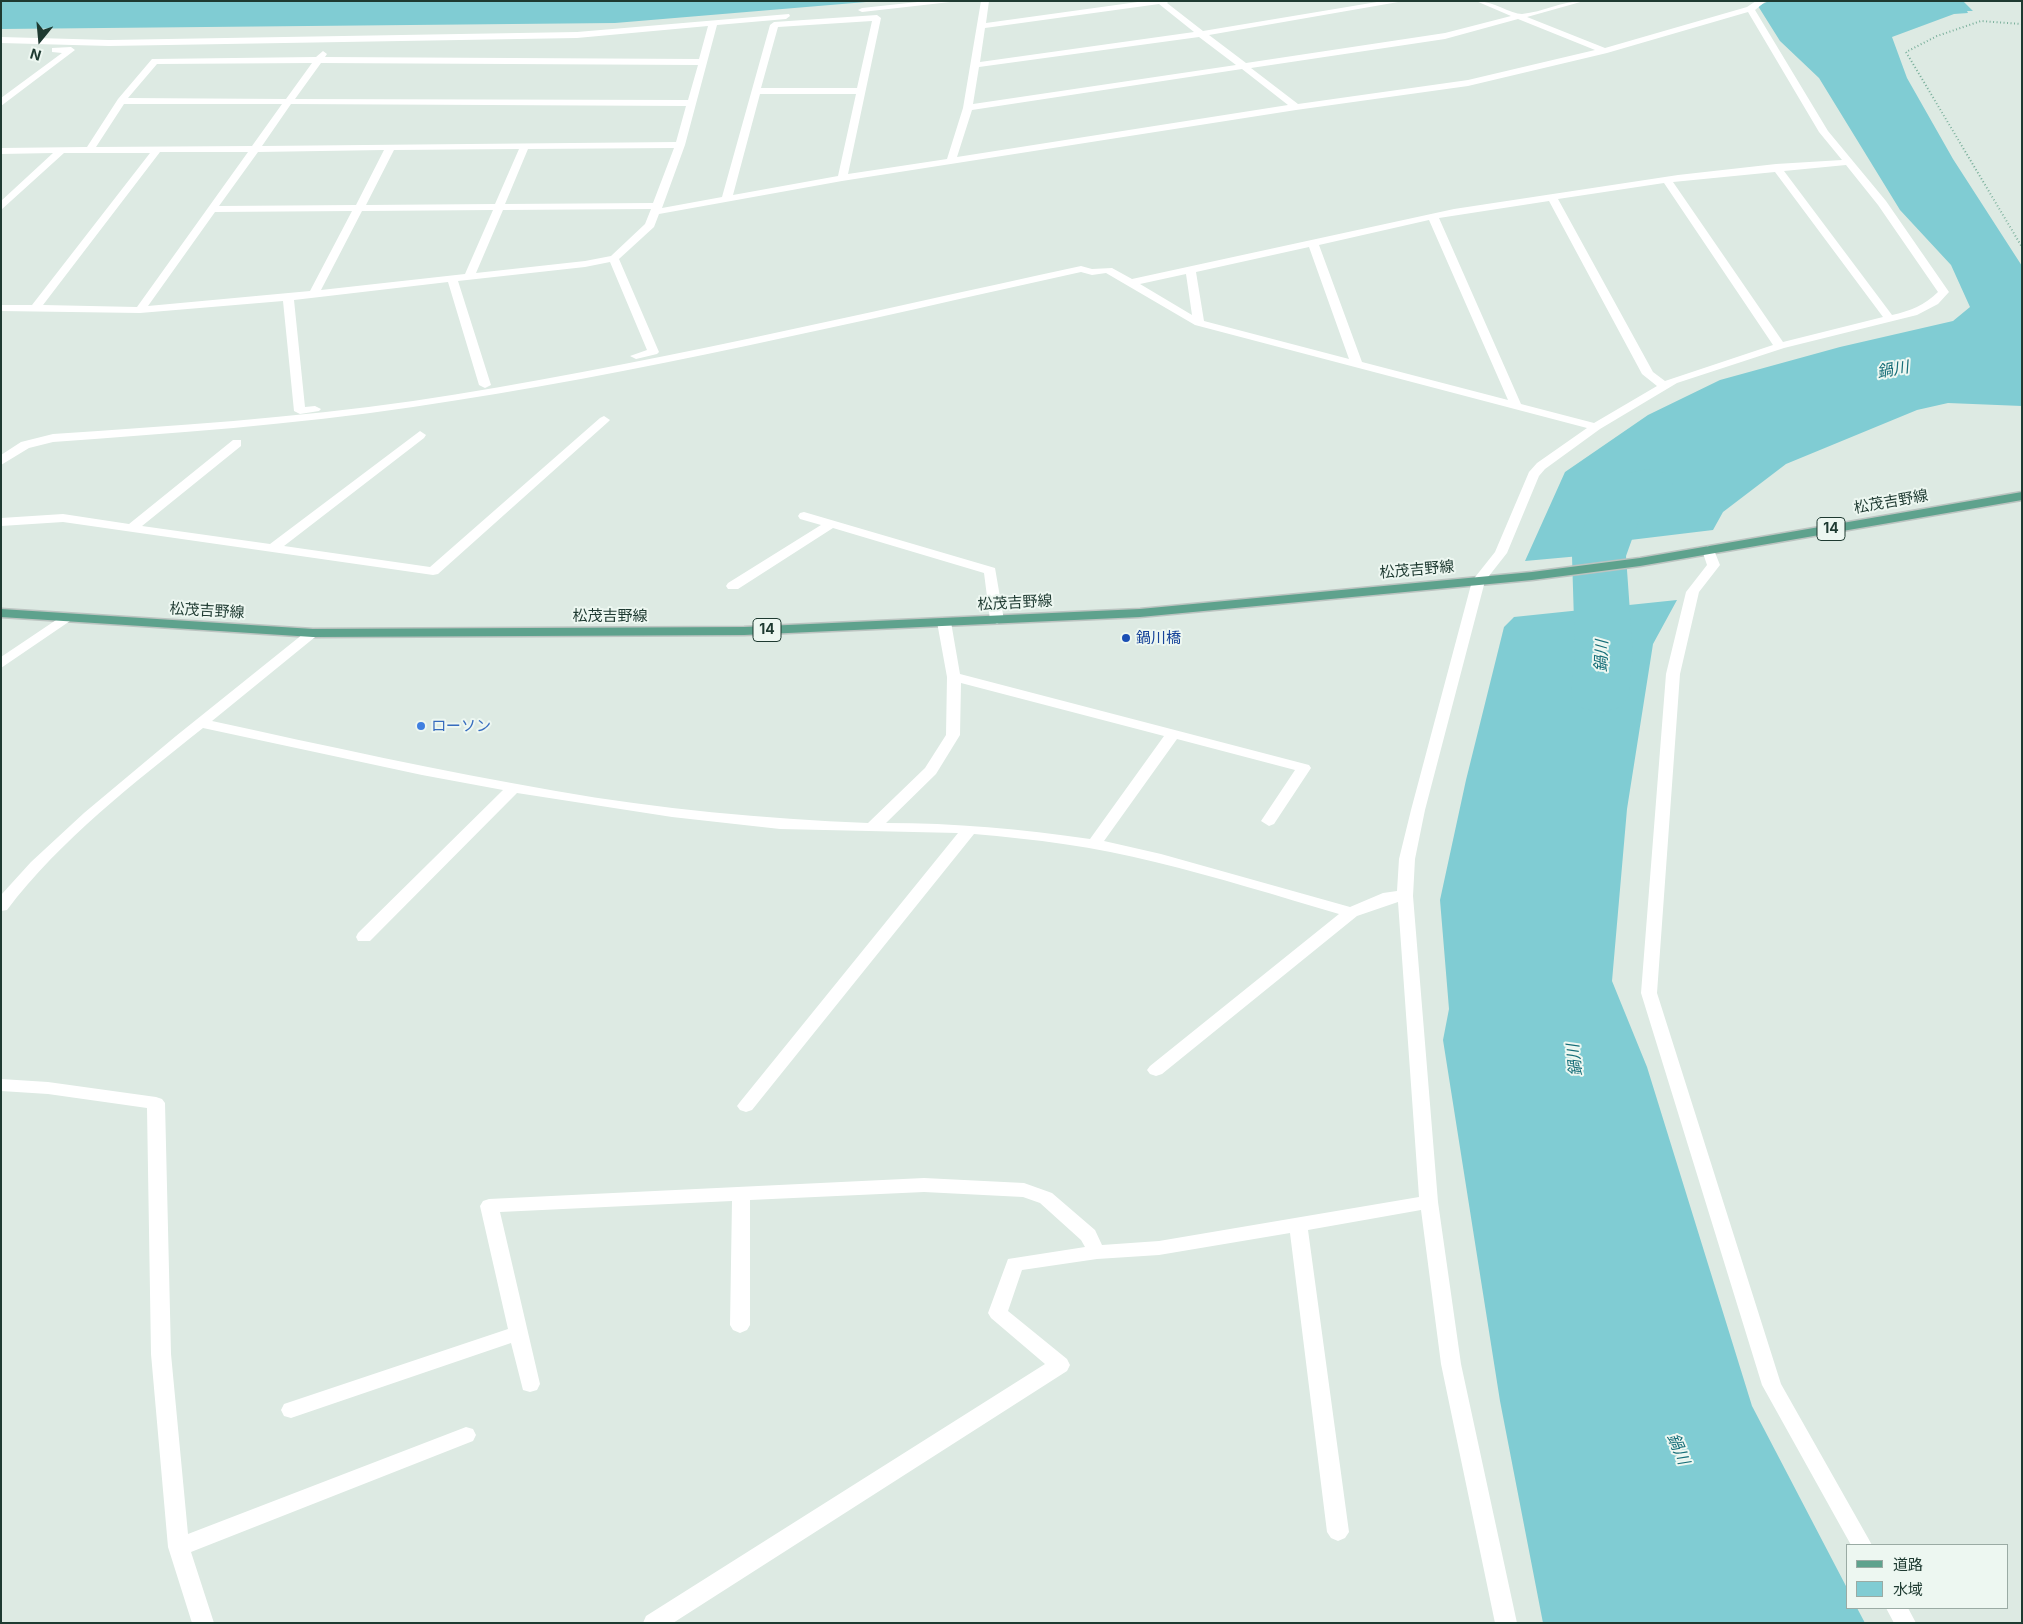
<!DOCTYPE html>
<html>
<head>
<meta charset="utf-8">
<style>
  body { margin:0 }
  #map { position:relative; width:2023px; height:1624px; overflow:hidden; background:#ddeae3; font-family:Inter,"Noto Sans JP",sans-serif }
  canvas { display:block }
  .frame { position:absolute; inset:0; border:2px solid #1e3a31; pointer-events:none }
  .legend { position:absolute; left:1846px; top:1544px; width:162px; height:65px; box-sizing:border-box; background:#edf7f1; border:1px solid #9aaba4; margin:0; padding:6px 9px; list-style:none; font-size:15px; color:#1e3a31 }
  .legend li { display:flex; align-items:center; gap:10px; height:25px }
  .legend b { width:25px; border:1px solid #9aaba4 }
  .north { position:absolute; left:15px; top:15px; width:50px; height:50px; -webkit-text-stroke:4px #edf7f1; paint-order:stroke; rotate:197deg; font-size:14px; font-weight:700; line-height:20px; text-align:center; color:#1e3a31 }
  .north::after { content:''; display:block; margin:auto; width:18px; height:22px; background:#1e3a31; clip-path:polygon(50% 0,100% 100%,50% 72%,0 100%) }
</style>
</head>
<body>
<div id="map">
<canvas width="2023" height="1624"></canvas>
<div class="frame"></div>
<ul class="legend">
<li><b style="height:6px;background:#5ea28d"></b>道路</li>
<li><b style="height:14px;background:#80ccd3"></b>水域</li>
</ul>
<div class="north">N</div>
</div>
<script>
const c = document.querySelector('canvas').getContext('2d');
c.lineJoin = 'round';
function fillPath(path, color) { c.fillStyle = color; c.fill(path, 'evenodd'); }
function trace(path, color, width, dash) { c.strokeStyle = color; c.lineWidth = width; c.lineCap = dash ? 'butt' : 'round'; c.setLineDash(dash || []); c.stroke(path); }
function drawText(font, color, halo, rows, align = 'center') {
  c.font = font + ' Inter,"Noto Sans JP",sans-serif'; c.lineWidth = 4; c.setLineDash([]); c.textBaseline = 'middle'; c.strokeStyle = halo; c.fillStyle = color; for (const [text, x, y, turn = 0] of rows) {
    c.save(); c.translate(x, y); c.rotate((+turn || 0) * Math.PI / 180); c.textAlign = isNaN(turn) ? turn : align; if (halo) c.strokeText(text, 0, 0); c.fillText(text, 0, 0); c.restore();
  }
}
const water = new Path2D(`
  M1,1H878L615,23L1,29Z
  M1769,1H1963L1973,11H1967L1968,13L1954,14L1892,37L1907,78L1953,159L2022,266V406L1948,403L1917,410L1786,464L1723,512L1713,530L1630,540L1624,552L1525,561L1565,472L1648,415L1720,380L1840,347L1953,321L1970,307L1951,265L1900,210L1819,78L1780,41L1758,6Z
  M1677,600L1653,644L1627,809L1612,981L1647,1067L1752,1406L1847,1588V1608H1857L1865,1623H1543L1500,1401L1443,1040L1449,1009L1440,900L1466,780L1504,627L1514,617Z`);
const river = new Path2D(`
  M1647,469L1665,473L1673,484L1665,495L1640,517L1626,556L1633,654L1629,695L1621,707L1600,713L1579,707L1571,695L1575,654L1572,556L1590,511L1598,500L1629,473Z`);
const path = new Path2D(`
  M2022,24L1981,21L1937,36L1906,52L2022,247`);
const minor = new Path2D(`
  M927,1H959L862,12L858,10L862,8Z
  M981,1H989L986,23L1145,1H1169L1167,3L1203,31L1383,1H1404L1209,35L1246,63L1445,33L1511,16L1476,1C1493,1 1511,14 1522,14C1543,12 1562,1 1584,1L1527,17L1605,48L1747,7L1756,1H1766L1755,10L1828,131L1886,201L1949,292L1938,304L1917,315L1784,348L1677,383L1600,429L1545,469L1539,476L1507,553L1485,581L1425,810L1415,859L1413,896L1438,1202L1461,1364L1517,1623H1495L1441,1364L1421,1210L1308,1230L1349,1532L1345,1538L1338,1541L1331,1538L1327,1532L1290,1233L1159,1255L1097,1259L1022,1270L1008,1311L1067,1359L1070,1365L1067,1371L673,1623H643L646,1616L1045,1364L991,1318L988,1313L1008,1259L1085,1247L1081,1240L1040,1203L1023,1197L924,1192L750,1200V1325L747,1330L740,1333L733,1330L730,1325L732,1201L500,1212L540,1384L537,1390L530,1392L523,1390L511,1343L291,1418L284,1416L281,1410L284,1404L508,1329L480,1206L483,1201L489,1199L924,1178L1024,1183L1052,1193L1095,1230L1102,1245L1159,1241L1419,1197L1398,902L1357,916L1162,1074L1156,1076L1150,1074L1147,1070L1150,1066L1339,914C1278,896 1217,877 1155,862C1096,847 1034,839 974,834L752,1110L746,1112L740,1110L737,1106L740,1102L958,833L780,829L672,817L517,793L370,941H358L356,937L358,933L503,790L422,775L203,728C134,783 61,839 7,910L1,911V895L31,862L84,813L176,736L308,630L313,629L320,633L212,721C326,746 441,771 556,791C659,809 764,819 868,823L925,768L946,735L947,677L937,622L944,618L951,622L960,674L1309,765L1311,768L1274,824L1269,826L1261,821L1295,770L1177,739L1104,841L1161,854L1350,907L1383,893L1397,891L1399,859L1411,810L1472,581L1495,552L1529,472L1537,463L1587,428L1195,325L1106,273L1092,275L1081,272C859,321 638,374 413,407C294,425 173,433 53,442L29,448L1,465V455L21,442L53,434C173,426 294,418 413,401C638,367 859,314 1081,266L1092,269L1112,268L1132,279L1454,209L1678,175L1776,164L1842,160L1819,132L1748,12L1607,53L1468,86L1296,110L842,181L659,214L654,227L619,259L659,352L657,354L636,359L630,356L647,350L610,262L585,267L458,281L491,385L485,388L479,385L448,282L294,300L305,407L315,406L321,409L319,411L300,414L294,411L283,301L140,313L1,311V305H32L150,153H64L1,210V201L53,153L1,154V148L87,147L118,99L152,59L316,57L323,51L327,54L325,57L699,59L708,26L577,38L109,46L1,43V37L109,40L577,32L789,14L790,16L786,19L717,25L685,145L662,208L722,197L770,25L774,22L877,15L881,18L848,174L947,159L963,108ZM1159,4L1194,32L980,62L985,28ZM1518,19L1595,50L1468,80L1298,104L1251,68L1445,39ZM872,21L857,88H761L778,27ZM1199,37L1236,65L973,104L979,67ZM312,63L286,99L128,98L157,64ZM321,63L698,65L688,100L295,99ZM1242,69L1288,105L957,157L972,110ZM760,94H856L838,176L733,195ZM124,104H282L252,146L96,147ZM291,104L686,106L676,142L262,146ZM674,148L653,203L505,204L528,149ZM519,149L495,204L366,205L394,150ZM384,150L356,205L219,206L258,152ZM160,152H248L137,307L43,305ZM1846,165L1878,205L1938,292C1925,305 1910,311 1892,315L1784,171ZM1775,172L1883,317L1783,342L1673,182ZM1664,183L1773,345L1665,381L1653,372L1558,199ZM1549,201L1642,374L1657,386L1594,423L1521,404L1439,218ZM651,209L645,224L611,256L585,261L476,273L503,210ZM493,210L465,274L321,290L362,211ZM352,211L310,291L148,306L215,212ZM1429,220L1508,400L1362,362L1319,245ZM1309,247L1349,359L1204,321L1196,272ZM1186,274L1192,315L1140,284ZM961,683L1164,736L1090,839C1021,829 955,823 886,823L936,774L960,735Z
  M52,48L71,47L75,50L1,106V98L62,53L52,52Z
  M604,416L610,420L608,422L438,574L433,575L63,522L1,526V518L63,514L129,524L233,440H241V446L142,526L270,544L420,431L426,435L424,438L284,546L430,567L600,418Z
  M804,512L995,568L1004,620L997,624L990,620L984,573L833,528L738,589H728L726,586L728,583L821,525L800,519L798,516L800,513Z
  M1708,546L1714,550L1720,565L1699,592L1680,674L1657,993L1781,1384L1872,1545H1851L1762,1385L1641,993L1666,674L1686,592L1707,565L1702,550Z
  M65,614L70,615L72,618L70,621L1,668V657Z
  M1,1079L48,1082L156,1097L162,1099L165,1103L171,1354L188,1534L466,1427L473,1429L476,1435L473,1441L191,1552L214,1623H192L168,1547L151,1354L147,1108L48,1094L1,1091Z
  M1886,1608H1908L1916,1623H1894Z`);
const primary = new Path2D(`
  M2022,492V500L1640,566L1532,580L1140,617L744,635L313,637L1,617V609L313,629L744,627L1140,609L1532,572L1640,558Z`);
const markers = [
  [1126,638,5,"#1a4fb4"],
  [421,726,5,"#3f7fe0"]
];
const shields = [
  [1831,529,28],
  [767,630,28]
];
const shieldNames = [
  ["14",1831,529],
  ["14",767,630]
];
const streetNames = [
  ["松茂吉野線",1891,502,-10],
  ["松茂吉野線",1417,570,-5],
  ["松茂吉野線",1015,603,-3],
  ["松茂吉野線",207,611,3],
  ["松茂吉野線",610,616]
];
const transitNames = [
  ["鍋川橋",1136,638]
];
const shopNames = [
  ["ローソン",431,726]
];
const waterNames = [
  ["鍋川",1893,370,-10],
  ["鍋川",1602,656,-88],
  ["鍋川",1575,1060,-96],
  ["鍋川",1678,1449,67]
];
fillPath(water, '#80ccd3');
fillPath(river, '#80ccd3');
trace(primary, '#bcc4c1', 3);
trace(path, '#7bb09c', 2, [1, 2.5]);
fillPath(minor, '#fff');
fillPath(primary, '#5ea28d');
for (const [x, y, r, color] of markers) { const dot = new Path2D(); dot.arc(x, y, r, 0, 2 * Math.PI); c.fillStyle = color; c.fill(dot); trace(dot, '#edf7f1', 2); }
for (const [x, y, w] of shields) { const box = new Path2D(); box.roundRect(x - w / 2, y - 11.5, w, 23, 4); c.fillStyle = '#edf7f1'; c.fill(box); trace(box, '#1e3a31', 1); }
drawText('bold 14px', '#1e3a31', null, shieldNames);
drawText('15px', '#1e3a31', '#edf7f1', streetNames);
drawText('15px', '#164399', '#edf7f1', transitNames, 'left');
drawText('15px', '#366cbe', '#edf7f1', shopNames, 'left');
drawText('italic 16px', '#166e78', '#edf7f1', waterNames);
</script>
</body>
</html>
